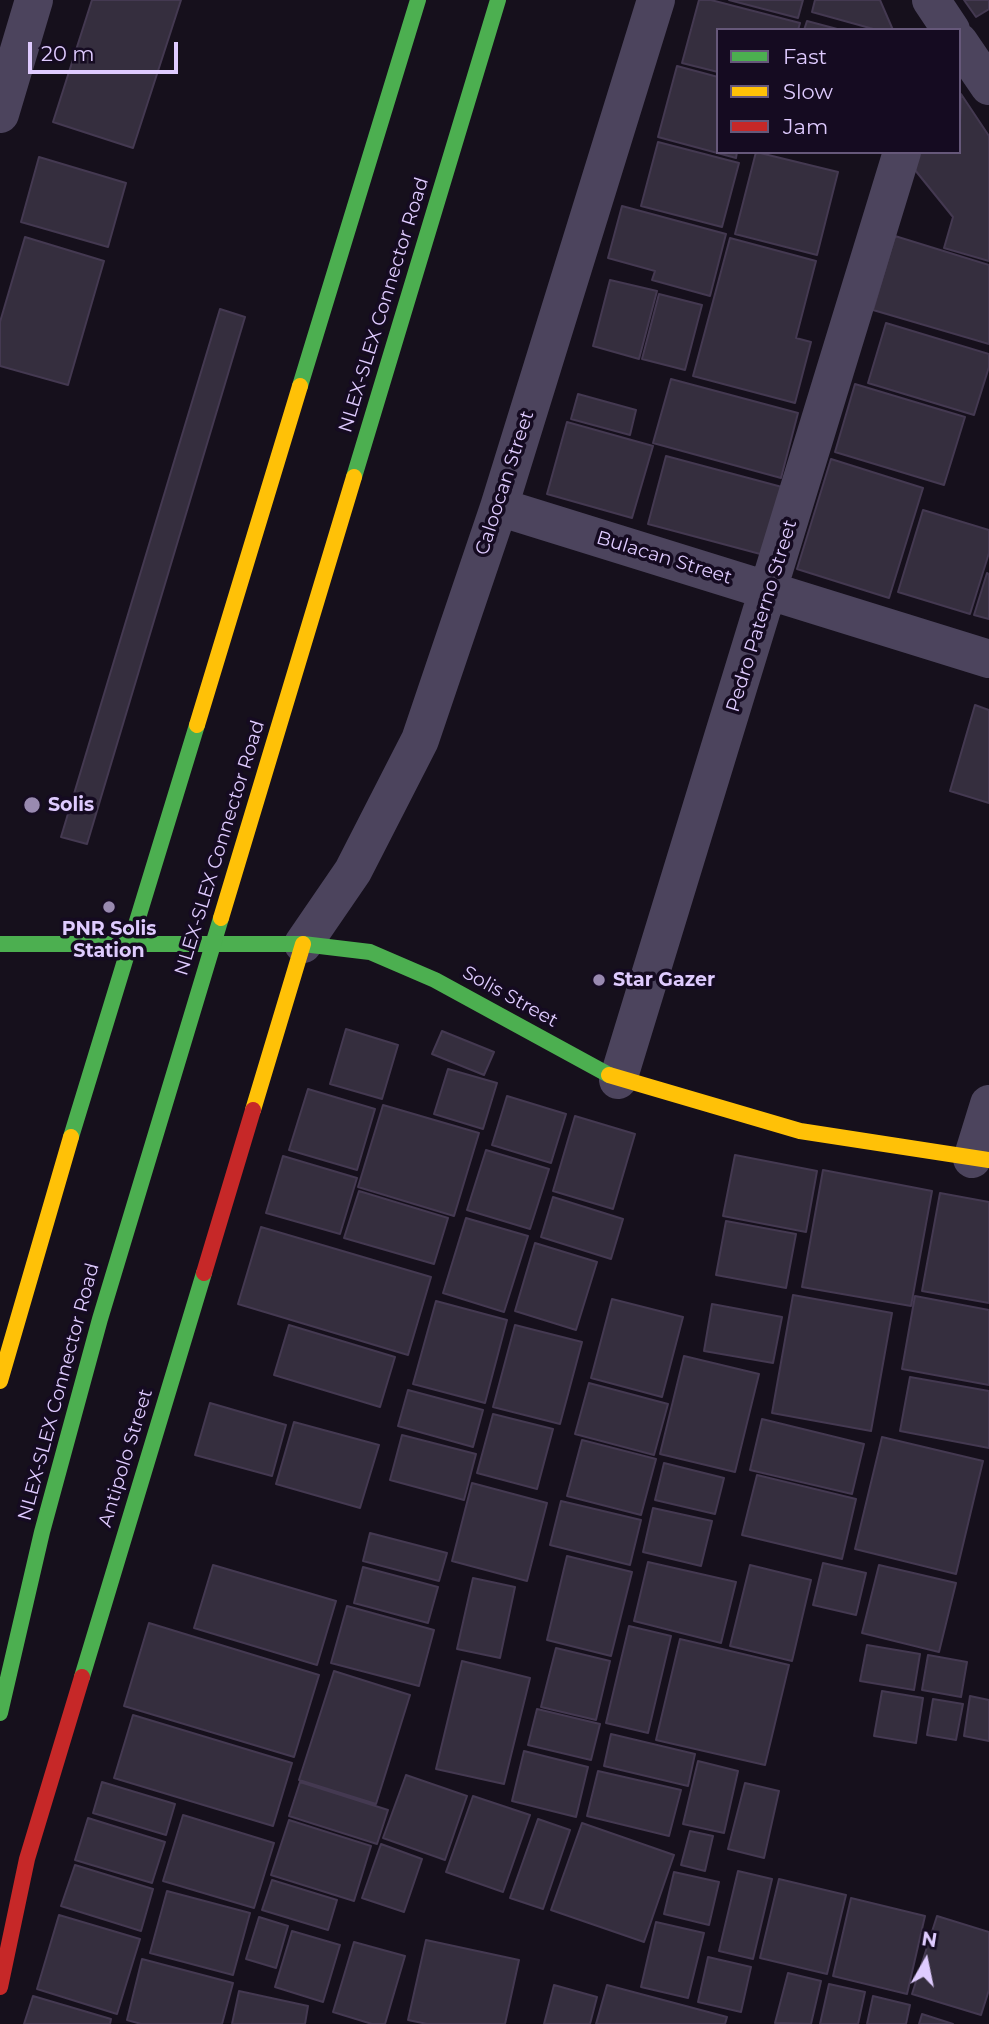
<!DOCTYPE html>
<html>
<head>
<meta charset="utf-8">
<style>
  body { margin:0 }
  #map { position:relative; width:989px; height:2024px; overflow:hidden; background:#16101c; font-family:Montserrat,sans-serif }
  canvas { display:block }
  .legend { position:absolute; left:716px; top:28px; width:245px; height:126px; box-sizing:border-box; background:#150b21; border:2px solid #66587a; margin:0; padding:9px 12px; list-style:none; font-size:21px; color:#dfcbff }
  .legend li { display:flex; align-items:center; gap:14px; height:35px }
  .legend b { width:35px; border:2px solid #66587a }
  .north { position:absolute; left:891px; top:1926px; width:70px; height:70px; -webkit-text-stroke:5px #150b21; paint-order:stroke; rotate:9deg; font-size:19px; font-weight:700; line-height:28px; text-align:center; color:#dfcbff }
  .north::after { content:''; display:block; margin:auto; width:24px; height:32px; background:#dfcbff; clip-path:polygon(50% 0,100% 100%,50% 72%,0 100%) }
  .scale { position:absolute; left:28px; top:42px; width:150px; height:32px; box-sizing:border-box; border:4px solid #dfcbff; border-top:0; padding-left:9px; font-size:21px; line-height:24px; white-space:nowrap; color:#dfcbff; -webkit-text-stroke:5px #150b21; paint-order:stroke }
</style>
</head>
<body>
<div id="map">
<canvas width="989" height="2024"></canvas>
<ul class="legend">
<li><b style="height:9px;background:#4caf50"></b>Fast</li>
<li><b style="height:9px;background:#ffc107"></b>Slow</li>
<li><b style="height:9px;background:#c62828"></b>Jam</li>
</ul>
<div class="north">N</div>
<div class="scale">20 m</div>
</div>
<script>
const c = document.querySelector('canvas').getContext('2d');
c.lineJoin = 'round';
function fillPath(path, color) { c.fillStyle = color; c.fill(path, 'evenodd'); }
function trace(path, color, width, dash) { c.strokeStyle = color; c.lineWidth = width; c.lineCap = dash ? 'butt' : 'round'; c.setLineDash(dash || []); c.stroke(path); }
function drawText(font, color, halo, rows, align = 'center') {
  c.font = font + ' Montserrat,sans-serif'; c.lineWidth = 7; c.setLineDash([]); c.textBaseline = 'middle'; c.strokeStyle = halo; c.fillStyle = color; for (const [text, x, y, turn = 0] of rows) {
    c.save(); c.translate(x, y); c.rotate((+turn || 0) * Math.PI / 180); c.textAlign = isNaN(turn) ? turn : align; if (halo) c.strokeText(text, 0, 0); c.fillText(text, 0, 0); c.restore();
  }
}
const building = new Path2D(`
  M92,0H181L133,148L53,122Z
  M699,0H711L800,23L798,30H718V72L682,63Z
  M729,0H803L798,18Z
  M815,0H880L893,30H877L812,12Z
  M964,0H989V9L976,17Z
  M807,21L841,30H804Z
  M677,66L718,77V152H737L736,158L658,137Z
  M961,94L989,136V261L944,248L953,217L915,170L919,152H959Z
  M658,142L739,163L722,227L641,206Z
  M756,152L838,172L817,255L735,234Z
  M39,157L126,183L108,247L21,222Z
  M622,206L726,234L710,296L652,280L655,271L608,258Z
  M895,236L989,265V344L873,310Z
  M25,237L104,261L68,385L0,366V322Z
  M730,238L816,261L796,338L811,342L795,403L693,376Z
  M610,280L657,291L639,359L593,346Z
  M659,294L702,305L685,370L642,359Z
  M220,309L245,317L87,844L61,837Z
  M886,323L989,354V367L974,415L868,383Z
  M671,379L798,413L781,478L653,443Z
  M855,384L965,417L944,485L835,452Z
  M578,394L636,410L630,435L571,419Z
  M567,422L653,446L632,518L547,494Z
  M666,456L782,487L764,555L648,524Z
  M831,459L923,488L889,598L797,569Z
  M923,510L989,530V553L970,614L898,592Z
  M987,573L989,574V619L974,615Z
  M975,705L989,710V803L950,791Z
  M346,1029L398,1045L382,1099L330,1084Z
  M442,1031L494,1052L484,1075L432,1054Z
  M448,1069L497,1083L483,1129L434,1114Z
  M308,1089L375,1109L357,1170L289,1150Z
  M507,1096L566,1114L551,1163L492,1145Z
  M383,1105L479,1133L454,1216L358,1187Z
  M575,1116L635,1134L613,1209L553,1191Z
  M486,1150L549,1169L530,1229L467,1210Z
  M735,1155L817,1171L806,1232L723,1216Z
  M283,1156L357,1178L340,1234L266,1213Z
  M823,1170L932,1191L911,1306L802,1287Z
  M359,1191L448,1218L434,1264L344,1238Z
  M940,1193L989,1202V1303L922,1291Z
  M553,1197L623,1219L611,1259L541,1237Z
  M466,1218L528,1236L504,1312L443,1293Z
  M726,1221L796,1234L786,1288L716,1275Z
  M261,1227L431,1277L408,1355L238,1304Z
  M535,1243L597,1262L576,1330L515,1311Z
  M793,1295L892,1313L871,1431L772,1413Z
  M915,1296L989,1310V1385L902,1369Z
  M612,1299L683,1317L662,1397L591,1378Z
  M436,1301L507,1320L485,1403L413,1384Z
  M712,1304L782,1317L773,1363L704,1351Z
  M289,1325L395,1357L380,1407L274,1375Z
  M515,1325L582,1342L560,1424L493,1407Z
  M684,1356L759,1374L735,1472L660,1454Z
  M910,1377L989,1391V1448L900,1431Z
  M589,1383L668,1404L654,1455L575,1434Z
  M408,1390L483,1410L473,1447L398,1426Z
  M210,1403L286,1425L272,1476L195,1455Z
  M493,1414L553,1429L537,1489L477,1473Z
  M762,1419L864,1444L852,1494L750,1470Z
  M294,1422L379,1445L360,1508L276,1484Z
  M402,1435L476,1454L464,1500L390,1480Z
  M882,1437L983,1461L956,1574L855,1549Z
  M582,1440L656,1459L641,1515L567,1496Z
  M664,1463L724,1478L715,1514L655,1500Z
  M757,1475L856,1499L842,1559L742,1535Z
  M472,1483L547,1503L527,1581L452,1561Z
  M561,1501L641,1520L630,1565L550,1545Z
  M653,1508L712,1521L701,1566L643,1552Z
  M370,1533L447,1553L439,1581L363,1561Z
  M567,1556L632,1572L611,1656L547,1640Z
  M648,1562L736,1582L721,1643L634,1621Z
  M823,1563L866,1573L856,1615L813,1605Z
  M213,1565L336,1601L317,1665L194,1628Z
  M750,1565L811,1580L792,1661L730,1646Z
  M879,1565L956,1583L939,1652L862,1633Z
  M363,1567L438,1587L428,1623L354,1603Z
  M473,1578L515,1587L500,1658L457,1649Z
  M347,1606L434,1630L419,1686L331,1663Z
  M149,1623L319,1675L294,1757L124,1706Z
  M629,1626L671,1636L648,1733L606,1723Z
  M680,1639L789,1665L765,1765L656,1740Z
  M867,1645L920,1654L914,1690L860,1681Z
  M556,1648L610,1661L596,1720L541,1707Z
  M928,1655L967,1662L961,1697L922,1690Z
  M462,1661L530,1678L504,1784L436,1769Z
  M334,1671L410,1695L376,1804L299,1780Z
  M882,1691L923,1698L916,1743L874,1736Z
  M970,1696L989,1700V1741L964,1736Z
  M933,1699L963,1704L956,1740L927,1735Z
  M537,1709L600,1724L591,1760L528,1745Z
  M133,1715L292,1763L273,1826L114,1778Z
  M611,1734L695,1754L688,1786L604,1766Z
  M524,1751L588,1767L576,1817L512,1801Z
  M698,1761L738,1771L724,1833L683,1824Z
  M598,1771L681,1790L669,1836L587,1816Z
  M406,1775L467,1796L445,1860L383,1838Z
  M102,1782L175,1804L166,1835L93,1813Z
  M300,1782L388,1810L377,1844L289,1816Z
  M745,1783L779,1791L764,1858L728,1849Z
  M473,1796L530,1815L503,1892L446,1872Z
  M183,1815L274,1843L254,1908L163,1881Z
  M88,1818L165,1842L152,1883L75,1860Z
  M538,1819L570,1830L543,1909L510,1898Z
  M289,1820L371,1846L354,1901L271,1875Z
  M582,1823L674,1855L644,1942L551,1910Z
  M690,1831L713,1836L705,1871L681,1865Z
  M381,1844L422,1859L404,1912L362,1898Z
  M75,1865L153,1889L141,1931L61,1906Z
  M738,1871L772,1879L753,1959L719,1951Z
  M674,1872L719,1882L709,1925L664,1914Z
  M779,1879L846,1895L827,1974L760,1958Z
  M272,1880L337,1900L328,1930L262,1910Z
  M167,1891L250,1913L233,1975L150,1953Z
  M851,1898L925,1916L907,1994L833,1976Z
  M59,1915L140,1939L117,2014L37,1989Z
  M937,1916L989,1932V1990L981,2015L912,1994Z
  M259,1917L288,1926L276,1968L246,1959Z
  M656,1922L704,1933L688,1998L641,1987Z
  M292,1931L340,1945L323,2002L275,1987Z
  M426,1940L519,1960L505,2024H427L408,2020Z
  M354,1942L405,1956L385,2024H372L333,2012Z
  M708,1957L751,1967L741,2012L698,2002Z
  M142,1959L233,1983L222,2024H141L127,2020Z
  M788,1973L821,1981L811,2024L775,2023Z
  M829,1984L865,1992L858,2024H820Z
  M554,1985L597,1997L590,2024H544Z
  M607,1985L727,2017L725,2024H596Z
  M239,1991L308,2006L305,2024H232Z
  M33,1996L111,2019L110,2024H24Z
  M873,1996L910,2005L906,2024H867Z
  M922,2014L953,2024H919Z`);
const street = new Path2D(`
  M931,0L951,30
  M959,42L989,86
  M0,114L34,0
  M499,507L989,659
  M303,944L353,871L420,740L499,507L656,0
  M618,1080L902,152
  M972,1159L989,1104`);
const fast = new Path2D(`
  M0,944H303L370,952L435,980L609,1075
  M82,1677L204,1273`);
const slow = new Path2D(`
  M609,1075L800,1131L989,1160
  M253,1110L303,944`);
const jam = new Path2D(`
  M204,1273L253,1110
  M0,1987L27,1859L82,1677`);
const fastBridge = new Path2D(`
  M300,386L418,0
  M354,477L498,0
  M71,1137L197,725
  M0,1713L42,1532L100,1319L221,918`);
const slowBridge = new Path2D(`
  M197,725L300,386
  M221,918L354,477
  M0,1381L71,1137`);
const markers = [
  [32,805,9,"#998ab0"],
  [109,907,7,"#998ab0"],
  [599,980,7,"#998ab0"]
];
const streetNames = [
  ["NLEX-SLEX Connector Road",384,305,-73],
  ["Caloocan Street",505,483,-72],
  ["Bulacan Street",664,558,17],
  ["Pedro Paterno Street",762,616,-73],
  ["NLEX-SLEX Connector Road",220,848,-73],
  ["Solis Street",510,997,29],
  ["NLEX-SLEX Connector Road",59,1392,-75],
  ["Antipolo Street",126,1458,-73]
];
const poiNames = [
  ["Solis",48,805],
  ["PNR Solis",109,929,"center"],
  ["Station",109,951,"center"],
  ["Star Gazer",613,980]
];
fillPath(building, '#352e3e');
trace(building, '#443951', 2);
trace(street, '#4c445d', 38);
trace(fast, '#4caf50', 16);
trace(slow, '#ffc107', 16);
trace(jam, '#c62828', 16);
trace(fastBridge, '#4caf50', 16);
trace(slowBridge, '#ffc107', 16);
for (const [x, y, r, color] of markers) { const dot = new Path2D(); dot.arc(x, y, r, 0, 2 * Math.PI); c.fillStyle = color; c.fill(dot); trace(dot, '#150b21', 2.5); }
drawText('19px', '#dfcbff', '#150b21', streetNames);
drawText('bold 19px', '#dfcbff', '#150b21', poiNames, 'left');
</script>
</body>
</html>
